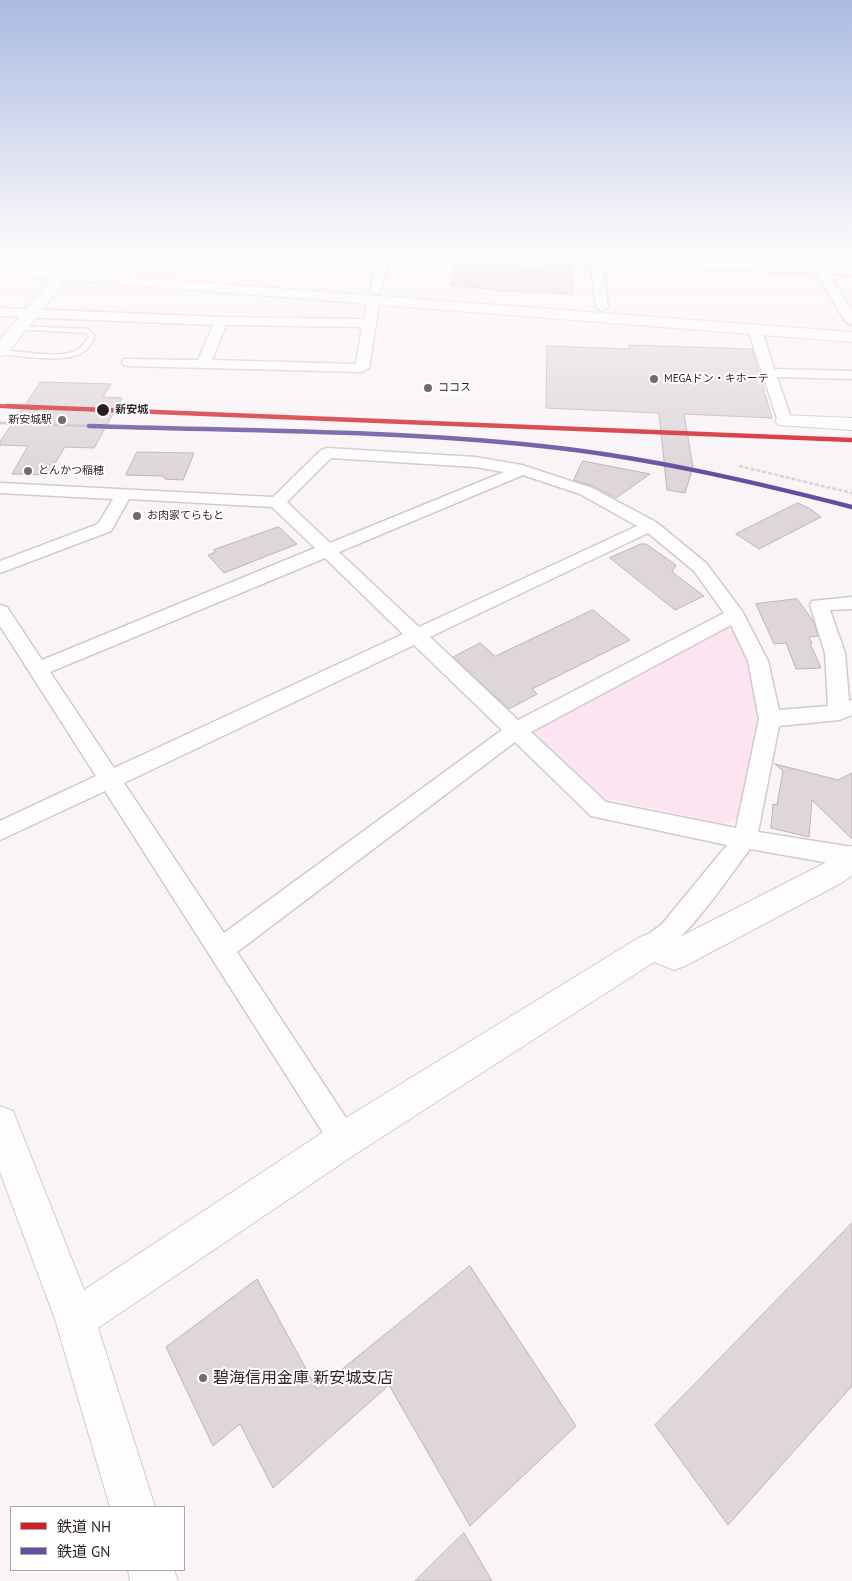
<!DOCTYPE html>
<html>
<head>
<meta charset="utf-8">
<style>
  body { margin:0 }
  #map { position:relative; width:852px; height:1581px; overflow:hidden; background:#faf4f7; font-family:"PT Sans","Noto Sans JP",sans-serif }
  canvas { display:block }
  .legend { position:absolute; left:10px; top:1506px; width:175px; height:65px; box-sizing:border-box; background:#fff; border:1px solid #aaa5a8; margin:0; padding:6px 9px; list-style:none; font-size:15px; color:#2b1f25 }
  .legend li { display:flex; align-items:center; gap:10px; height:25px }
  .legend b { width:25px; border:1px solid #aaa5a8 }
</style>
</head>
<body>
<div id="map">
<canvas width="852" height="1581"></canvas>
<ul class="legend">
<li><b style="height:6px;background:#d12027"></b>鉄道 NH</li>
<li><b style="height:6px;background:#654e9e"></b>鉄道 GN</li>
</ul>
</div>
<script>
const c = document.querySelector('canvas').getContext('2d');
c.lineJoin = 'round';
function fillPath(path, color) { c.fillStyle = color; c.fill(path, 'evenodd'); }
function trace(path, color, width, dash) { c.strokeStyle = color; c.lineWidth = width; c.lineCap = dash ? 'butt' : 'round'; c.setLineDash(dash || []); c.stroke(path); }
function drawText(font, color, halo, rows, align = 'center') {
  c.font = font + ' "PT Sans","Noto Sans JP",sans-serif'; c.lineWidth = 4; c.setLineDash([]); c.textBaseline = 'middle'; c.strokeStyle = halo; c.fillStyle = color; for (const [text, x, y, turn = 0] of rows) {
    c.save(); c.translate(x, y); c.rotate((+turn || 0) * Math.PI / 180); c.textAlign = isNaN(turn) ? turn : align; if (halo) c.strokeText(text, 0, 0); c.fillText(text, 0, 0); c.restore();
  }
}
const green = new Path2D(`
  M495,251H589L590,256L586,258Z
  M722,626L734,630C743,652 756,676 758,700C759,735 744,782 737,818L726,824L603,798L534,735L537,724Z`);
const building = new Path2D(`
  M457,263L546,268V265L572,266L573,294L505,291L450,285Z
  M629,345L752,349L772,418L684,414L693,467L685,493L667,490L659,413L546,408L547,346L630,349Z
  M41,382L111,384L103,397L122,398L94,448L65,447L48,475L12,474L28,446L0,445V442Z
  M137,452L194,453L183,480L165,479L163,476L126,475Z
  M583,461L650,474L616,498L593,486L574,480Z
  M798,503L809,508L821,517L759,549L736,534Z
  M279,527L297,544L224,573L208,555L215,552L214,550Z
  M641,544H646L676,565L672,572L704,596L675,610L610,558Z
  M797,599L814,622L818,636L809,637L812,643H810L821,668L796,669L786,643L774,644L756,604Z
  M593,610L630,640L532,689L537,694L509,709L453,657L480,643L495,656Z
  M775,764L838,780L852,773V839L812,800L809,837L771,828L773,804L777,805L783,771Z
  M852,1223V1386L728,1525L655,1425Z
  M470,1266L576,1426L470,1526L389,1385L273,1488L240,1424L213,1446L166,1347L257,1279L317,1389Z
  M464,1533L492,1581H415Z`);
const path = new Path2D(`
  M739,466L852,493`);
const lane = new Path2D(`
  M19,326L88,329L95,336C92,342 89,348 83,352C66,364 21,356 0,354V350C20,351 57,359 75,351C82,348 85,342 89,336L86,333L17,329L16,328Z`);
const street = new Path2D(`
  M323,251H393L380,293L376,294L370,290L379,257L329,254Z
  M420,251H486L590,258L589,251H601L602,259L813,266L807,251H819L825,266L852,267V275L829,274L852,310V325L845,321L817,273L603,266L608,307L602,311L596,307L591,265L426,254Z
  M374,294L380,298L369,368L362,372L129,366L124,365L122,362L124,359L198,360L213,325L0,316V308L221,317L364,319L368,298ZM226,325L362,327L356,364L212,360Z
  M755,326L762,330L774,369L852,371V379L777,377L792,421L789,424H779L748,330Z
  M327,448L475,457L522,465L592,488L656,522L706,563L742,611L768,661L779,710L828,706L825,653L810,605L812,601L852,597V609L830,610L845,653L849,701L852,700V715L839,720L779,726L758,832L852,847V867L750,849C727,879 684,946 651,958L642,955L638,947L642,939L662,924L727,845L591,816L515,742L237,952L354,1130L359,1140L354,1150L344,1155L334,1150L105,791L0,840V821L96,776L0,626V605L7,607L42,660L315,548L272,507L129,499L111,531L0,573V561L98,524L113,499L0,493V483L273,497L321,450ZM331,458L475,467L504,472L330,543L287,502ZM523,475L580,494L637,526L419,627L339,552ZM648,533L694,571L724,613L518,720L430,637ZM325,558L403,634L114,768L50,672ZM731,625L748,661L759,719L736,828L606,802L531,732ZM414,645L502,730L224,933L124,783Z`);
const secondary = new Path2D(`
  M74,251H89L6,355L0,356V340Z
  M784,415L852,418V430L778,425L775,421L778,417Z
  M852,846V875L843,882L685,966L674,970L654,962L357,1153L98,1328L155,1507H110L55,1319L0,1172V1106L13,1111L84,1290L331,1127L640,937L651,933L672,941L823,864L842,849Z
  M128,1570H174L178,1581H130Z`);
const highway = new Path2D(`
  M0,267L852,332V342L0,275Z`);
const rail = new Path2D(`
  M0,423L89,426`);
const rail1Far1 = new Path2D(`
  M0,406L38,408`);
const rail1 = new Path2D(`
  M7,406L852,440`);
const rail2 = new Path2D(`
  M89,426C240,431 391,430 541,446C646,457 750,481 852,507`);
const markers = [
  [654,379,5,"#736a6e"],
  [428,388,5,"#736a6e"],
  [103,410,7,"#2b1f25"],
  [62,420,5,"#736a6e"],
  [28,471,5,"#736a6e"],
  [137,516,5,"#736a6e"],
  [203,1378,5,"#736a6e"]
];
const farPoinames = [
  ["MEGAドン・キホーテ",664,379],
  ["ココス",438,388],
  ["新安城駅",52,420,"right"],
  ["とんかつ稲穂",38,471],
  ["お肉家てらもと",147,516]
];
const farStopnames = [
  ["新安城",115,410]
];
const nearPoinames = [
  ["碧海信用金庫 新安城支店",213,1378]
];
fillPath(green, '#fce4f0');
fillPath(building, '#ded6da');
trace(building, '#bcb3b8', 1);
trace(lane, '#d2c9ce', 3);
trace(street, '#d2c9ce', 3);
trace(secondary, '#d2c9ce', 2);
trace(highway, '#d2c9ce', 2);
trace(path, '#d6d3d4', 2.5, [4, 2]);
fillPath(lane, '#fefdfe');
fillPath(street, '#fefdfe');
fillPath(secondary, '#fefdfe');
fillPath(highway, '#fefdfe');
trace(rail, '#c4c3c4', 2.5);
trace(rail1Far1, '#d12027', 4);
trace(rail1, '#d12027', 4.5);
trace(rail2, '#654e9e', 4.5);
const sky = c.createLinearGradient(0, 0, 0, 473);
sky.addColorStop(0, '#aabae2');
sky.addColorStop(0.53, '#fdfafb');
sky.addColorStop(1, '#fdfafb00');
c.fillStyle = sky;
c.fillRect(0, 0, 852, 473);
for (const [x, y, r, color] of markers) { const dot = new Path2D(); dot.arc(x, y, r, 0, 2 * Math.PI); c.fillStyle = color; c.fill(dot); trace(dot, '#fff', 2); }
drawText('11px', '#2b1f25', '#fff', farPoinames, 'left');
drawText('bold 11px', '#2b1f25', '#fff', farStopnames, 'left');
drawText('16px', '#2b1f25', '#fff', nearPoinames, 'left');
</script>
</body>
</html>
